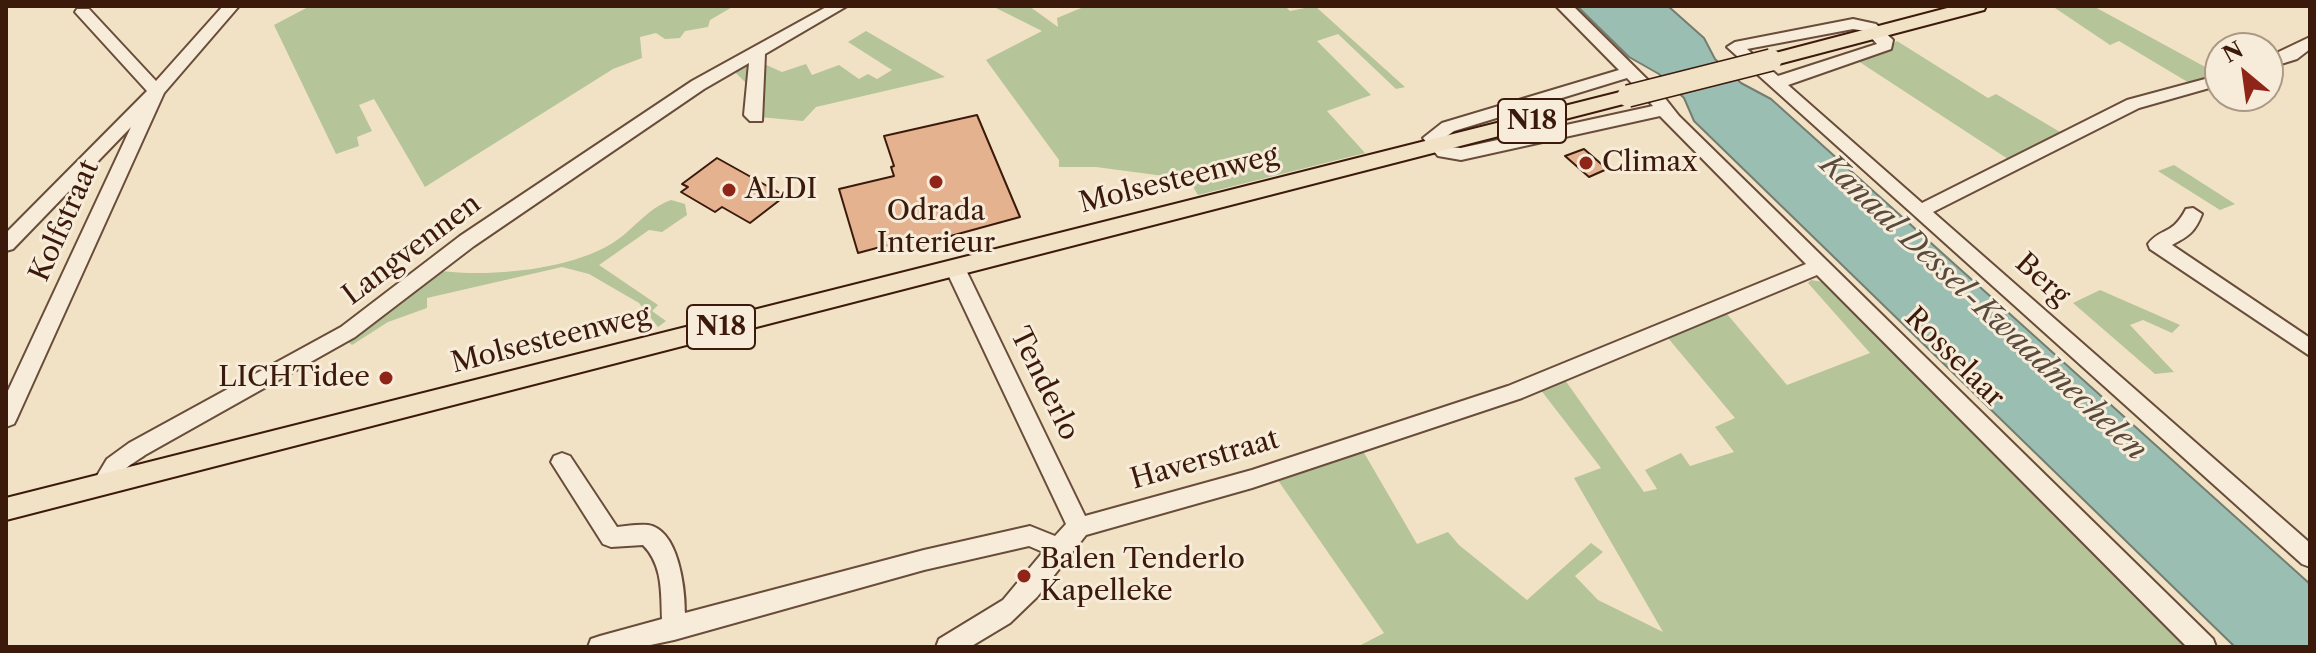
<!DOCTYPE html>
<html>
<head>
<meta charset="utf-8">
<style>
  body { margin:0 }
  #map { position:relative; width:2316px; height:653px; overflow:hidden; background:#f2e2c5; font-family:"Libre Caslon Text",serif }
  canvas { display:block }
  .frame { position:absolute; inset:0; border:8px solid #3b1a0c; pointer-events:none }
  .north { position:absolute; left:2204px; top:32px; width:80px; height:80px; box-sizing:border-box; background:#f7ecd9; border:2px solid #ac9887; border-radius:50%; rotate:331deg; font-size:22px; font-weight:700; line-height:32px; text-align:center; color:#3b1a0c }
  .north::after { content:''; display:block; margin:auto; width:28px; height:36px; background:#8f2418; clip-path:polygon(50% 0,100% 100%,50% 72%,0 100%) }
</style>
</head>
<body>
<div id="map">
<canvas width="2316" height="653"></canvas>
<div class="frame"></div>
<div class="north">N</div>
</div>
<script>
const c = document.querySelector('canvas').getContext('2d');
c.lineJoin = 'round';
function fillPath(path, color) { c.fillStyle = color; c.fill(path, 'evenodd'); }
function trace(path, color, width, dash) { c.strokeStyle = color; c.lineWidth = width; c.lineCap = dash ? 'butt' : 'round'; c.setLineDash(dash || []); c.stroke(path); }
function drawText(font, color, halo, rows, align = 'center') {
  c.font = font + ' "Libre Caslon Text",serif'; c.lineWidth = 6; c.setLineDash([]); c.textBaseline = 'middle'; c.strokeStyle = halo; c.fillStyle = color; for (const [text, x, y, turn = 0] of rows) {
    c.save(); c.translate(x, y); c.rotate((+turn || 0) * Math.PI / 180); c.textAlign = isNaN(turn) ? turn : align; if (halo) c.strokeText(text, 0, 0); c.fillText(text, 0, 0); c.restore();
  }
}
const green = new Path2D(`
  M310,6H734L710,20L708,27L685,31L680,38L665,39L656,33L640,37L642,58L613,69L425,187L374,99L359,105L372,131L357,137L359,146L336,154L274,25Z
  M992,6H1029L1058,27L1057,18L1086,6H1285L1290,11L1315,6L1405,87L1396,89L1338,34L1317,41L1371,95L1327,111L1365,153L1198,195L1190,182L1179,178L1096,167H1059V160L986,60L1042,31Z
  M2052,6H2093L2220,75L2191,84L2119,41L2110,45Z
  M866,31L945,77L816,107L803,121L759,117L765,79L745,82L734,71L751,58L782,72L806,64L812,75L839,65L859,79L868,74L877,79L892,70L848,42Z
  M1897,41L1988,98L1996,94L2060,132L2008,159L1858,61L1881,53Z
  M2174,165L2235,204L2220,210L2158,171Z
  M671,200L685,204L687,215L662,232L649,230L599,265L658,305L652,311L666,321L658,327L639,303L589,274L562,267L427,298V308L388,322L352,345L345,339L441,271C491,277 568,270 611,244C633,231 646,209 671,200Z
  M1811,280L1830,283L2189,647H1357L1384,633L1277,479L1363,451L1417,544L1448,532L1459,545L1527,600L1591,543L1603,552L1575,576L1598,600L1663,632L1574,478L1601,468L1540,389L1565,380L1644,492L1657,489L1645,470L1681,453L1690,466L1734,452L1715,427L1735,418L1668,338L1727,314L1787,385L1870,353L1808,283Z
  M2100,290L2180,325L2172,333L2143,320L2130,325L2174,372L2155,374L2073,303Z`);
const water = new Path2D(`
  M1577,6H1668L1704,38L1715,59L1741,83L1771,99L2310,584V647H2235L1694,121L1684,98L1659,74L1629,57Z`);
const building = new Path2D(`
  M977,115L1020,217L936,240L937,243L910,248H889L888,245L858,253L839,189L894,176L891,167L894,166L884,136Z
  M1584,149L1607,169L1589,177L1565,156Z
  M717,158L785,196L750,223L722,207L715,212L681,192L688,187L682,184Z`);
const minor = new Path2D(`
  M223,6H239L164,93L17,418L14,424L6,427V395L131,127L13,249L6,251V233L147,91L75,12L77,9H89L156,81Z
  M828,6H847L765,54L762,121H750L744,115L749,63L704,89L474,246L355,337L145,455C138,460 129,465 123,471C113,482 113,497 95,491L92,484L107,459L129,443L341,327L460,236L692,81Z
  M1556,6H1573L1660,92L1679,116L2213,639L2216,647H2187L1817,275L1522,398L1252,488L1086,535L1037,597L1010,623L970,647H936L939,639L1003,600L1043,552L1029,546L924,570L674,640L641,647H588L591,639L600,636L662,619C661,593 663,565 643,545L611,547L603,544L551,462L554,456L562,453L570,456L617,527C627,526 639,524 648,525C679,530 685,589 685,613L924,550L1030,526L1055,536L1066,524L945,268L948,263L955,261L965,268L1085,516L1252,470L1508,386L1806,264L1660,116L1461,160L1438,156L1423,138L1442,123L1619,70ZM1627,78L1653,106L1461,148L1449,147L1443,139L1454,131Z
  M1853,19L1876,24L1893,40L1891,49L1788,85L1922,203L2127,100L2220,75V85L2139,108L1933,212L2310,543V567L2302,564L1727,47L1735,42ZM1853,29L1865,31L1877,44L1778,76L1747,49Z
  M2310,37V49L2297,59L2268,68V57Z
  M2193,208L2202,214C2195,232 2189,236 2172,245L2310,338V356L2150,249L2148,244C2161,227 2172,236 2186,209Z`);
const major = new Path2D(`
  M1955,6H1986L1984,10L1771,66L1761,60L1764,56Z
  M1628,90L1638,96L1635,101L6,520V498Z`);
const majorBridge = new Path2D(`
  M1628,96L1771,60`);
const markers = [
  [1586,163,8,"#8f2418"],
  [936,182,8,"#8f2418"],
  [729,190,8,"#8f2418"],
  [386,378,8,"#8f2418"],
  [1024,576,8,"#8f2418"]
];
const shields = [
  [1532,121,68],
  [721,327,68]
];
const shieldNames = [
  ["N18",1532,121],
  ["N18",721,327]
];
const poiNames = [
  ["Climax",1602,163],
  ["ALDI",745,190],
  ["Odrada",936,212,"center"],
  ["Interieur",936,244,"center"],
  ["LICHTidee",370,378,"right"],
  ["Balen Tenderlo",1040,560],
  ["Kapelleke",1040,592]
];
const streetNames = [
  ["Molsesteenweg",1179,180,-14],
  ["Kolfstraat",65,221,-66],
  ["Langvennen",412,250,-37],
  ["Berg",2042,280,42],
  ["Molsesteenweg",551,340,-14],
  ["Rosselaar",1954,358,45],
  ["Tenderlo",1044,384,64],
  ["Haverstraat",1205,460,-16]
];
const waterNames = [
  ["Kanaal Dessel-Kwaadmechelen",1983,308,43]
];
fillPath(green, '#b5c499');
fillPath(water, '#9bbeb2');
trace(water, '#757c70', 2);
fillPath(building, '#e5b28f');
trace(building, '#3b1a0c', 2);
trace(minor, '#694c3a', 4);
trace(major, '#3b1a0c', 4);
fillPath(minor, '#f7ecd9');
fillPath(major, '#f2e2c5');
trace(majorBridge, '#3b1a0c', 24, []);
trace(majorBridge, '#f2e2c5', 21);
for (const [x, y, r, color] of markers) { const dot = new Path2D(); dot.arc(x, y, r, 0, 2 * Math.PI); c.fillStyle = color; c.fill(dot); trace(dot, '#f7ecd9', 3); }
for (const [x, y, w] of shields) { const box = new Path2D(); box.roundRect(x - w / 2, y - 22, w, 44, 6); c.fillStyle = '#f7ecd9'; c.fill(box); trace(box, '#3b1a0c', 2); }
drawText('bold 26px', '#3b1a0c', null, shieldNames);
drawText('28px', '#3b1a0c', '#f7ecd9', poiNames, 'left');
drawText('28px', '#3b1a0c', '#f7ecd9', streetNames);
drawText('italic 30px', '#584b3e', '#f7ecd9', waterNames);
</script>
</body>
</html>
